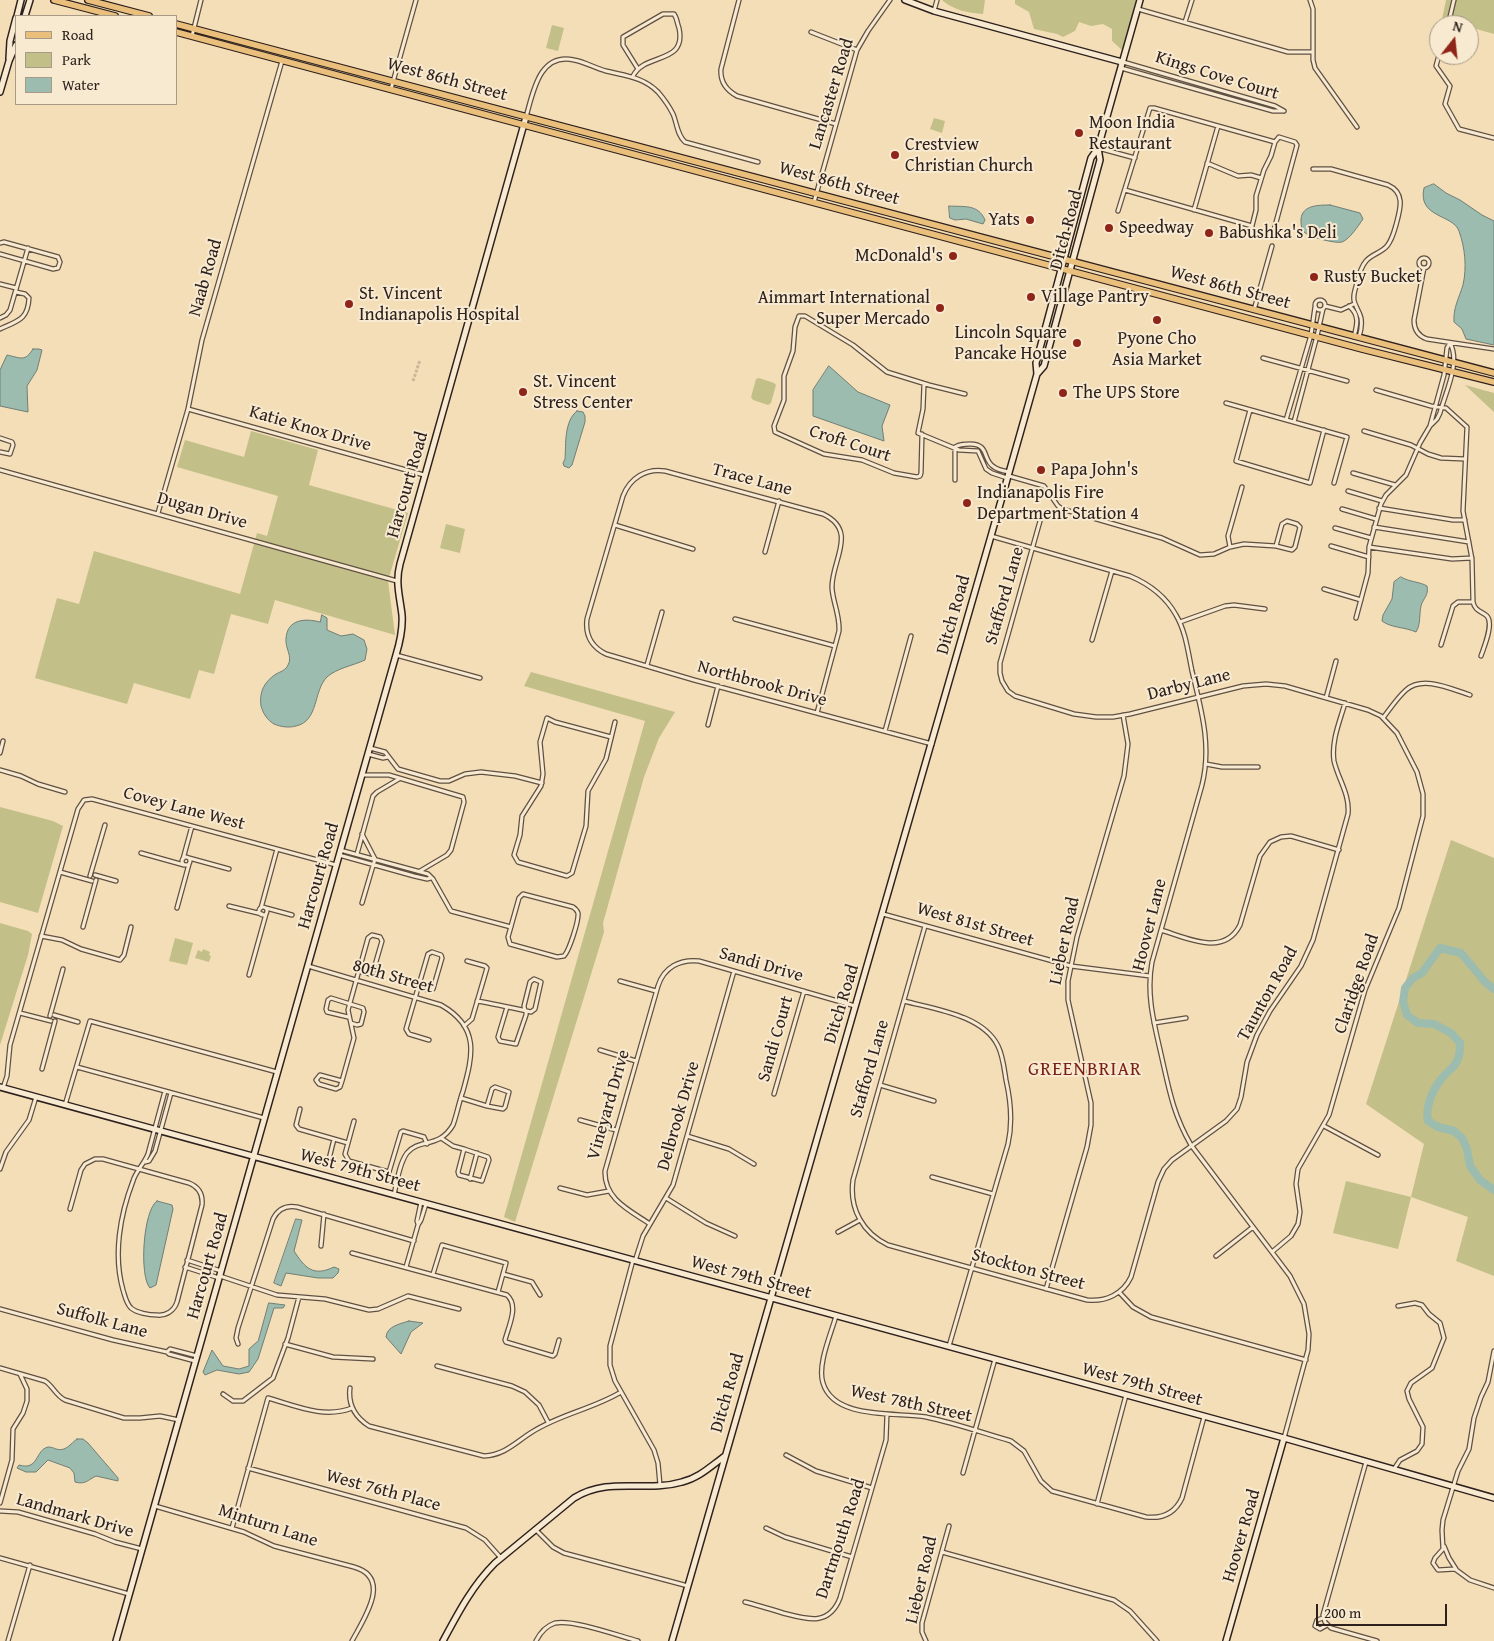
<!DOCTYPE html>
<html>
<head>
<meta charset="utf-8">
<style>
  body { margin:0 }
  #map { position:relative; width:1494px; height:1641px; overflow:hidden; background:#f4deb7; font-family:"Gentium Book Plus",serif }
  canvas { display:block }
  .legend { position:absolute; left:15px; top:15px; width:162px; height:90px; box-sizing:border-box; background:#f8ead0; border:1px solid #a79a88; margin:0; padding:6px 9px; list-style:none; font-size:15px; color:#2e211d }
  .legend li { display:flex; align-items:center; gap:10px; height:25px }
  .legend b { width:25px; border:1px solid #a79a88 }
  .north { position:absolute; left:1429px; top:15px; width:50px; height:50px; box-sizing:border-box; background:#f8ead0; border:1px solid #a79a88; border-radius:50%; rotate:16deg; font-size:14px; font-weight:700; line-height:20px; text-align:center; color:#2e211d }
  .north::after { content:''; display:block; margin:auto; width:18px; height:22px; background:#8f2418; clip-path:polygon(50% 0,100% 100%,50% 72%,0 100%) }
  .scale { position:absolute; left:1316px; top:1604px; width:131px; height:22px; box-sizing:border-box; border:2px solid #2e211d; border-top:0; padding-left:6px; font-size:15px; line-height:18px; white-space:nowrap; color:#2e211d; -webkit-text-stroke:4px #f8ead0; paint-order:stroke }
</style>
</head>
<body>
<div id="map">
<canvas width="1494" height="1641"></canvas>
<ul class="legend">
<li><b style="height:6px;background:#eabf7c"></b>Road</li>
<li><b style="height:14px;background:#c2bf89"></b>Park</li>
<li><b style="height:14px;background:#9cbcaf"></b>Water</li>
</ul>
<div class="north">N</div>
<div class="scale">200 m</div>
</div>
<script>
const c = document.querySelector('canvas').getContext('2d');
c.lineJoin = 'round';
function fillPath(path, color) { c.fillStyle = color; c.fill(path, 'evenodd'); }
function trace(path, color, width, dash) { c.strokeStyle = color; c.lineWidth = width; c.lineCap = dash ? 'butt' : 'round'; c.setLineDash(dash || []); c.stroke(path); }
function drawText(font, color, halo, rows, align = 'center') {
  c.font = font + ' "Gentium Book Plus",serif'; c.lineWidth = 4; c.setLineDash([]); c.textBaseline = 'middle'; c.strokeStyle = halo; c.fillStyle = color; for (const [text, x, y, turn = 0] of rows) {
    c.save(); c.translate(x, y); c.rotate((+turn || 0) * Math.PI / 180); c.textAlign = isNaN(turn) ? turn : align; if (halo) c.strokeText(text, 0, 0); c.fillText(text, 0, 0); c.restore();
  }
}
const green = new Path2D(`
  M942,0H985L983,14C968,13 953,10 942,0Z
  M1015,0H1136L1123,51L1112,41V29L1103,24L1091,26L1079,22L1075,31L1063,37L1057,34L1034,29L1029,12L1015,4Z
  M1446,0H1494V34L1469,27V25H1463L1442,19Z
  M552,25L564,28L558,51L546,48Z
  M934,118L945,121L942,133L930,129Z
  M759,378L774,383L776,385L771,403L768,405L753,400L751,397L756,379Z
  M1465,385L1494,393V412Z
  M251,431L318,450L309,485L408,513L388,581L395,635L275,600L268,624L231,614L214,674L199,670L190,699L134,683L127,704L35,678L57,598L79,604L94,551L240,594L257,533L267,536L278,496L177,467L185,440L244,457Z
  M446,524L465,529L460,553L440,548Z
  M531,672L675,712L659,738L644,777L603,923L604,932L515,1222L504,1217L645,721L524,686Z
  M0,807L53,821L63,826L38,913L0,902Z
  M1451,840L1494,858V1276L1456,1261L1468,1217L1411,1197L1398,1249L1333,1233L1346,1181L1411,1197L1424,1144L1366,1104Z
  M0,923L28,931L32,934L28,955L0,1045Z
  M175,938L193,943L187,965L169,961Z
  M203,949L210,952L209,955L211,956L209,962L195,958L198,950L202,952Z`);
const water = new Path2D(`
  M1434,184L1446,193L1460,200L1482,215L1494,221V345L1466,339L1462,329L1454,322C1453,308 1459,298 1463,285C1467,267 1465,248 1459,231C1453,214 1417,218 1424,188Z
  M1330,205L1360,213L1363,219C1358,226 1350,239 1342,242C1336,244 1309,237 1304,232C1302,230 1301,225 1301,222C1300,205 1318,205 1330,205Z
  M949,206C965,207 978,204 985,220L983,224L966,219L955,220L950,218Z
  M33,349H39L42,350L37,370L27,386L28,412L0,406V370L7,355C21,358 25,362 33,349Z
  M829,366L858,392L890,405L882,426L884,441L813,416V390Z
  M577,411L583,412L585,416V422L572,465L569,468L564,466L563,463L565,459C566,444 564,421 577,411Z
  M1401,577C1409,582 1421,582 1427,586C1429,596 1423,598 1421,606C1419,615 1421,624 1416,632C1405,627 1391,628 1382,621L1383,615L1392,599L1394,582Z
  M322,615L327,618V630L341,636L353,634L364,640L367,649L365,660C352,666 337,668 327,677C313,691 319,721 296,726C289,728 281,727 274,724C267,720 263,713 261,706C259,692 264,682 276,674C280,672 286,670 288,665C293,657 285,648 286,639C287,619 305,618 320,622Z
  M157,1201L172,1205L173,1209L156,1285L150,1288C139,1276 143,1210 157,1201Z
  M296,1219L302,1220L294,1251C305,1268 313,1277 334,1267L339,1269L338,1273L333,1278H318L286,1273L281,1286L274,1283Z
  M269,1303L285,1305L283,1308H274L258,1359L249,1372L239,1374L217,1370L205,1375L203,1372L212,1350L223,1366L239,1369L249,1366V1349L258,1341Z
  M409,1321L423,1323L411,1332L401,1354L386,1337C387,1326 400,1324 409,1321Z
  M77,1439H83L88,1443L118,1478V1481L96,1476C88,1480 85,1485 75,1482L74,1473L70,1468L48,1460L36,1472H26L17,1468L19,1465C39,1471 35,1450 48,1447C51,1447 54,1448 56,1449C66,1452 70,1444 77,1439Z`);
const river = new Path2D(`
  M1494,989L1485,982L1461,953L1440,948L1422,973L1413,978L1405,988L1403,1002L1407,1015L1418,1023L1434,1024L1451,1033L1460,1043C1460,1048 1460,1054 1458,1059C1455,1067 1448,1071 1443,1077C1433,1088 1425,1107 1428,1121L1438,1127L1454,1131L1462,1138L1467,1149L1470,1166L1480,1180L1494,1190`);
const streetTunnel = new Path2D(`
  M413,381L420,360`);
const street = new Path2D(`
  M739,0L721,69C720,81 726,90 737,96L836,124
  M1310,0L1313,9V60L1315,68L1357,127
  M1138,9L1288,52H1313
  M934,11L937,0
  M1185,22L1192,0
  M1448,25L1454,0
  M811,32L857,50
  M192,36L201,0
  M1439,55L1436,66L1450,86L1445,104L1459,129L1494,138
  M1123,62L1275,106L1284,111
  M1121,68L1273,111H1284
  M633,76C645,52 687,65 679,28C677,23 677,18 674,14H663L623,37V45L638,69
  M391,89L416,0
  M526,117C533,93 539,52 574,60C585,62 595,68 606,71C626,76 643,77 658,92C664,99 669,106 673,114C677,123 677,135 685,142L758,162
  M1098,148L1135,158
  M1207,163L1238,176L1251,175L1261,178
  M1313,169H1331L1388,185C1406,193 1400,210 1396,225C1394,232 1392,240 1387,246C1381,253 1372,254 1366,261C1359,269 1358,280 1355,290C1351,304 1358,306 1361,318C1362,324 1361,331 1359,337
  M1125,190L1252,226
  M814,202L857,50L868,31L890,0
  M1194,210L1218,126
  M1118,211L1150,108H1154L1275,142
  M1252,226L1253,232L1272,237L1297,145L1295,142L1279,137L1275,142
  M1252,226L1256,210V196L1264,170L1271,156L1275,142
  M0,243L4,242L58,257L60,262L58,268L53,269L0,254
  M1419 263a5 5 0 1 1 10 0a5 5 0 1 1-10 0Z
  M1424,268L1414,320C1414,329 1418,336 1427,339L1494,349
  M0,284L16,288
  M1315 305a5 5 0 1 1 10 0a5 5 0 1 1-10 0Z
  M1325,306L1341,310L1354,304
  M1349,306C1360,315 1357,325 1354,337
  M1254,310L1272,246
  M0,318L6,315L10,310L28,248
  M0,329C17,321 28,320 29,298L25,294L16,292
  M1263,358L1347,381
  M924,384L923,409L918,433L959,450L978,451L986,469L992,473L1007,478
  M1376,390L1431,406L1446,408L1467,427L1463,511L1472,559L1473,602C1475,611 1481,611 1487,616C1494,624 1484,647 1481,656
  M1226,403L1347,437L1334,483
  M188,409L424,475
  M1250,410L1236,461L1310,483L1324,430
  M1286,420L1311,335L1315,307
  M1294,422L1317,336L1323,309
  M1431,425L1437,419L1440,413C1445,393 1461,363 1450,343
  M1364,431L1411,445L1428,454L1441,458L1465,459
  M922,434L921,473L920,476L917,477L894,473L862,460L824,454L775,432L774,426L784,400V376L793,351L795,327L799,316H805L853,345L887,372L929,385L965,394
  M0,438L12,442L13,445L10,454L0,452
  M955,447C960,444 964,444 970,444C990,444 982,460 994,467C998,470 1004,471 1009,472
  M0,470L397,581
  M1353,473L1395,485
  M1009,476L1044,486L1058,506L1062,509L1162,538L1200,555L1214,554L1230,547L1244,544L1276,546
  M955,480V447
  M1348,491L1382,501
  M1379,508L1453,520H1465
  M1342,509L1376,519
  M158,513L188,409L202,340L282,61
  M1042,514L1000,663V673L1002,681L1008,691L1015,696L1074,714L1096,717H1113L1130,714L1243,686L1266,684L1285,686L1368,710L1381,716L1397,733L1417,772L1423,794V816L1399,908L1365,990L1329,1115L1298,1169L1296,1184L1300,1212L1298,1224L1291,1236L1272,1252
  M1287,521L1297,524L1300,527L1295,547L1292,550L1276,546L1282,524Z
  M615,525L693,549
  M1374,527L1469,542
  M1335,528L1371,538
  M991,536L1130,576C1149,584 1166,597 1176,615C1186,632 1188,652 1192,671C1201,709 1212,745 1202,785L1152,962C1146,994 1154,1023 1161,1054C1169,1089 1173,1114 1191,1145L1290,1276L1304,1304L1309,1334L1308,1350L1284,1438
  M1331,546L1369,557
  M1230,547L1228,536L1242,487
  M1369,547L1452,559L1472,558
  M765,552L779,501
  M1324,589L1361,600
  M1356,618L1368,573L1369,547L1381,504L1386,495L1406,475L1420,443L1430,426L1444,375L1447,348L1450,343
  M735,619L835,646
  M1180,622L1225,606L1234,605L1265,609
  M1092,640L1112,571
  M1441,645L1453,606L1458,602H1473
  M396,655L480,678
  M647,665L662,612
  M1326,698L1336,661
  M817,713L839,631C840,615 833,603 832,588C831,561 859,531 823,514L665,471C646,468 630,478 623,496L587,619C585,635 592,647 606,654L694,680L932,744
  M1383,718C1390,709 1397,698 1406,690C1423,675 1451,689 1470,695
  M708,725L718,686
  M885,731L911,636
  M611,737L555,722L547,718L540,742L543,774L541,786L522,816L520,835L514,855L518,862L567,876L572,873L586,826L588,791L606,759L615,722
  M370,748L385,752L398,769L440,781H449L465,774L481,772L515,776L542,783
  M0,753L3,741
  M368,754L383,758L388,757
  M1206,764L1222,767H1258
  M0,770L21,776L38,784L65,792
  M362,775H389L463,797L464,802L451,850L447,855L420,871
  M340,850L428,874L433,879L451,911L511,927
  M141,853L184,865
  M357,854L373,796L377,792L399,779
  M339,855L414,876L427,879L431,878
  M182 861a4 4 0 1 1 8 0a4 4 0 1 1-8 0Z
  M189,858L229,869
  M183,859L192,826
  M60,872L92,881
  M95,875L116,881
  M90,876L105,825
  M523,894L573,907C576,909 577,910 578,913C579,921 569,951 564,956L557,957L510,944L508,937L519,898Z
  M362,903L375,859L362,834
  M229,906L262,914
  M259 911a4 4 0 1 1 8 0a4 4 0 1 1-8 0Z
  M177,908L189,864
  M261,908L277,849
  M266,908L292,915
  M883,914L1071,966L1150,976
  M925,926L853,1180C849,1209 863,1233 888,1245L1087,1300C1106,1302 1123,1294 1131,1277L1158,1182L1164,1169L1172,1160L1226,1121L1237,1109L1241,1097L1247,1062L1257,1035L1270,1011L1301,966L1313,940L1348,814C1350,794 1338,779 1334,761C1331,741 1340,721 1345,703
  M83,927L96,880
  M1161,930C1187,938 1224,957 1240,925L1260,856L1270,842L1281,837L1291,836L1339,850
  M41,936L62,940L81,949L120,960L124,955L131,927
  M308,966L441,1005C480,1027 473,1055 463,1091C459,1102 457,1114 453,1125C439,1149 419,1138 407,1153C399,1164 397,1182 394,1195
  M249,975L266,914
  M620,981L656,991
  M419,987L430,991L433,989L442,958L441,955L432,952L428,954L406,1029L409,1034L429,1040
  M477,1001C495,1004 513,1008 531,1012L535,1009L541,982L534,979L530,982L524,1006C524,1010 527,1011 526,1015L516,1044L500,1041L498,1037L507,1007
  M904,1001C934,1009 983,1015 998,1046C1003,1056 1004,1068 1006,1080C1011,1102 1013,1122 1008,1144L949,1346
  M20,1013L51,1021
  M54,1015L78,1022
  M50,1016L63,969
  M348,1017L327,1012L326,1009L328,1000L331,998L363,1008L364,1012L361,1024L357,1025L351,1023
  M1154,1023L1186,1018
  M464,1026L472,1019L487,968L485,966L467,961
  M600,1050L636,1061
  M77,1067L264,1118
  M42,1069L55,1021
  M320,1075L342,1081L340,1087L336,1089L319,1084L316,1080Z
  M342,1081L354,1038L348,1010L368,938L372,935L380,937L382,941L373,972L370,974L359,971
  M880,1085L934,1101
  M495,1087L509,1092L505,1107L503,1109L487,1106L492,1089Z
  M3,1088L7,1076L10,1045L78,809L84,800L92,799L336,865
  M774,1094L804,991
  M461,1098L487,1106
  M65,1105L90,1021L277,1072
  M300,1109L296,1125L299,1129L348,1143
  M580,1120L616,1130
  M354,1121L345,1154L349,1161L389,1172L401,1132L403,1131L424,1137L427,1144
  M1324,1126L1378,1155
  M687,1136L729,1149L754,1164
  M441,1138L453,1146L464,1149
  M464,1149L488,1157L489,1160L482,1181L459,1175L458,1172Z
  M329,1159L334,1139
  M145,1162L149,1161L155,1151L171,1093
  M0,1169L6,1152L29,1120L36,1097
  M932,1177L993,1194
  M470,1179L477,1153
  M560,1188L587,1195L609,1191
  M666,1198L706,1223L735,1236
  M70,1209L81,1170L85,1164L95,1159H103L189,1183C199,1187 203,1195 202,1205L177,1302C174,1311 166,1316 157,1315C149,1315 137,1313 131,1308C126,1303 125,1296 123,1290C113,1255 120,1215 133,1181C136,1171 144,1164 148,1154L165,1091
  M418,1224L417,1221L421,1202
  M650,1224C629,1210 604,1199 605,1171L658,986C664,967 680,959 699,961L855,1006
  M838,1232L860,1220
  M321,1246L324,1214
  M352,1253L507,1295C519,1306 509,1325 505,1340L506,1342L553,1356L555,1354L559,1340
  M1216,1256L1253,1227
  M187,1260L221,1271
  M633,1260L610,1346V1365L615,1381L654,1450L658,1463L660,1485
  M635,1261L643,1236L673,1185L734,971
  M185,1267L219,1278
  M406,1267L418,1225L421,1220L426,1204
  M433,1274L442,1245L506,1263L498,1292
  M503,1274L532,1282L540,1295
  M220,1276L277,1295L325,1299L369,1310L378,1309L408,1296L459,1309
  M1046,1289L1087,1147L1091,1125V1103L1068,1000V981L1077,937L1124,776L1128,744L1123,715
  M1119,1292L1133,1307L1151,1317L1306,1360
  M0,1309L113,1340L167,1352L170,1349L197,1356
  M836,1316C831,1334 817,1365 823,1383C834,1420 896,1412 926,1417C955,1423 983,1433 1011,1441L1024,1451L1041,1481L1052,1491L1146,1517C1163,1519 1175,1513 1182,1498L1204,1417
  M238,1344L236,1338L238,1328L273,1219C278,1209 286,1205 297,1207L414,1241
  M285,1344L333,1357L373,1359
  M1494,1351L1488,1382L1481,1397L1474,1418L1469,1449L1458,1471L1443,1520L1442,1530L1443,1549L1435,1558L1433,1563L1438,1570L1455,1569L1470,1580L1494,1588
  M167,1352L169,1354L195,1361
  M437,1366L512,1386L525,1392L539,1405L548,1422
  M0,1368L45,1381C53,1386 56,1396 65,1400L124,1418H140L160,1416L179,1420
  M350,1388C348,1404 355,1417 369,1426L484,1456C505,1455 516,1442 532,1432C560,1414 593,1409 621,1392
  M223,1394L233,1401H243L273,1378L288,1338L299,1297
  M786,1455L816,1471L872,1488
  M1366,1462L1323,1615L1325,1622L1331,1628L1377,1641
  M248,1468L466,1528L485,1540L501,1558
  M1394,1469L1400,1460L1417,1451L1422,1444L1423,1427L1409,1399L1407,1391L1411,1383L1432,1368L1444,1338L1440,1323L1429,1314L1422,1305L1415,1303L1398,1306
  M963,1473L995,1359
  M0,1503L12,1460L13,1429L23,1413L27,1401V1389L20,1374
  M1097,1504L1126,1395
  M155,1506L244,1532L274,1546L354,1567C393,1578 363,1620 352,1641
  M0,1511L18,1512L95,1534L115,1542L142,1549
  M232,1528L268,1398C296,1406 324,1419 352,1408
  M766,1528L785,1537L852,1557
  M535,1529L553,1547L564,1553L688,1586
  M1444,1546L1449,1558L1456,1569
  M942,1552L1114,1600L1130,1611L1157,1641
  M0,1558L129,1594
  M745,1602C757,1605 770,1609 783,1613C806,1619 829,1627 840,1598L886,1440L887,1414
  M1323,1618L1317,1620L1315,1626L1320,1629L1327,1625
  M8,1641L30,1565
  M536,1641C540,1633 546,1626 555,1623C573,1619 619,1636 638,1641
  M926,1641L922,1632V1623L949,1526`);
const secondary = new Path2D(`
  M905,0L934,11L1122,62
  M17,16L21,0
  M25,16L30,0
  M9,59L10,41L16,18
  M0,92L9,61L16,45
  M1037,374L1044,366L1100,160L1098,148
  M0,1087L1284,1438L1494,1498
  M116,1641L396,655C400,642 403,629 402,615C400,597 395,583 400,564L526,117
  M443,1641C458,1613 472,1586 495,1563L574,1498C610,1476 645,1493 682,1482C699,1478 711,1466 725,1456
  M672,1641L991,536L1037,374L1036,363L1091,158L1098,148L1140,0
  M1226,1641L1284,1438`);
const primary = new Path2D(`
  M54,0L115,16
  M88,0L149,16
  M176,24L1494,373
  M176,32L1362,349L1494,382`);
const markers = [
  [1079,133,5,"#8f2418"],
  [895,155,5,"#8f2418"],
  [1030,220,5,"#8f2418"],
  [1109,228,5,"#8f2418"],
  [1209,233,5,"#8f2418"],
  [953,256,5,"#8f2418"],
  [1314,277,5,"#8f2418"],
  [1031,297,5,"#8f2418"],
  [349,304,5,"#8f2418"],
  [940,308,5,"#8f2418"],
  [1157,320,5,"#8f2418"],
  [1077,343,5,"#8f2418"],
  [523,392,5,"#8f2418"],
  [1063,393,5,"#8f2418"],
  [1041,470,5,"#8f2418"],
  [967,503,5,"#8f2418"]
];
const streetNames = [
  ["Kings Cove Court",1217,76,17],
  ["West 86th Street",447,80,15],
  ["Lancaster Road",832,94,-73],
  ["West 86th Street",839,184,15],
  ["Ditch Road",1067,230,-75],
  ["Naab Road",206,278,-74],
  ["West 86th Street",1230,288,15],
  ["Katie Knox Drive",310,429,16],
  ["Croft Court",850,444,18],
  ["Trace Lane",752,480,15],
  ["Harcourt Road",408,485,-74],
  ["Dugan Drive",202,511,16],
  ["Stafford Lane",1005,596,-74],
  ["Ditch Road",954,615,-74],
  ["Northbrook Drive",762,684,15],
  ["Darby Lane",1189,685,-14],
  ["Covey Lane West",184,809,15],
  ["Harcourt Road",319,876,-74],
  ["West 81st Street",975,925,16],
  ["Hoover Lane",1150,925,-76],
  ["Lieber Road",1065,941,-78],
  ["Sandi Drive",761,965,16],
  ["80th Street",393,977,16],
  ["Claridge Road",1357,984,-71],
  ["Taunton Road",1268,994,-61],
  ["Ditch Road",842,1004,-73],
  ["Sandi Court",776,1039,-74],
  ["Stafford Lane",870,1069,-74],
  ["Vineyard Drive",609,1105,-74],
  ["Delbrook Drive",679,1116,-74],
  ["West 79th Street",360,1171,15],
  ["Harcourt Road",208,1266,-74],
  ["Stockton Street",1028,1270,15],
  ["West 79th Street",751,1278,15],
  ["Suffolk Lane",102,1321,15],
  ["West 79th Street",1142,1385,15],
  ["Ditch Road",728,1393,-74],
  ["West 78th Street",911,1404,12],
  ["West 76th Place",383,1491,15],
  ["Landmark Drive",75,1516,16],
  ["Minturn Lane",268,1526,18],
  ["Hoover Road",1242,1536,-74],
  ["Dartmouth Road",841,1539,-72],
  ["Lieber Road",922,1580,-77]
];
const poiNames = [
  ["Moon India",1089,123],
  ["Restaurant",1089,144],
  ["Crestview",905,145],
  ["Christian Church",905,166],
  ["Yats",1020,220,"right"],
  ["Speedway",1119,228],
  ["Babushka's Deli",1219,233],
  ["McDonald's",943,256,"right"],
  ["Rusty Bucket",1324,277],
  ["St. Vincent",359,294],
  ["Indianapolis Hospital",359,315],
  ["Village Pantry",1041,297],
  ["Aimmart International",930,298,"right"],
  ["Super Mercado",930,319,"right"],
  ["Lincoln Square",1067,333,"right"],
  ["Pancake House",1067,354,"right"],
  ["Pyone Cho",1157,339,"center"],
  ["Asia Market",1157,360,"center"],
  ["St. Vincent",533,382],
  ["Stress Center",533,403],
  ["The UPS Store",1073,393],
  ["Papa John's",1051,470],
  ["Indianapolis Fire",977,493],
  ["Department Station 4",977,514]
];
const neighbourhoodNames = [
  ["GREENBRIAR",1085,1070]
];
fillPath(green, '#c2bf89');
fillPath(water, '#9cbcaf');
trace(water, '#707e75', 1);
trace(river, '#9cbcaf', 8);
trace(streetTunnel, '#ccb898', 3, [3, 1.5]);
trace(street, '#605044', 5.5);
trace(secondary, '#2e211d', 8);
trace(primary, '#2e211d', 8);
trace(street, '#f8ead0', 3);
trace(secondary, '#f8ead0', 5);
trace(primary, '#eabf7c', 5.5);
for (const [x, y, r, color] of markers) { const dot = new Path2D(); dot.arc(x, y, r, 0, 2 * Math.PI); c.fillStyle = color; c.fill(dot); trace(dot, '#f8ead0', 2); }
drawText('18px', '#2e211d', '#f8ead0', streetNames);
drawText('18px', '#2e211d', '#f8ead0', poiNames, 'left');
c.letterSpacing = '1px';
drawText('19px', '#7a1f14', '#f8ead0', neighbourhoodNames);
c.letterSpacing = '0px';
</script>
</body>
</html>
